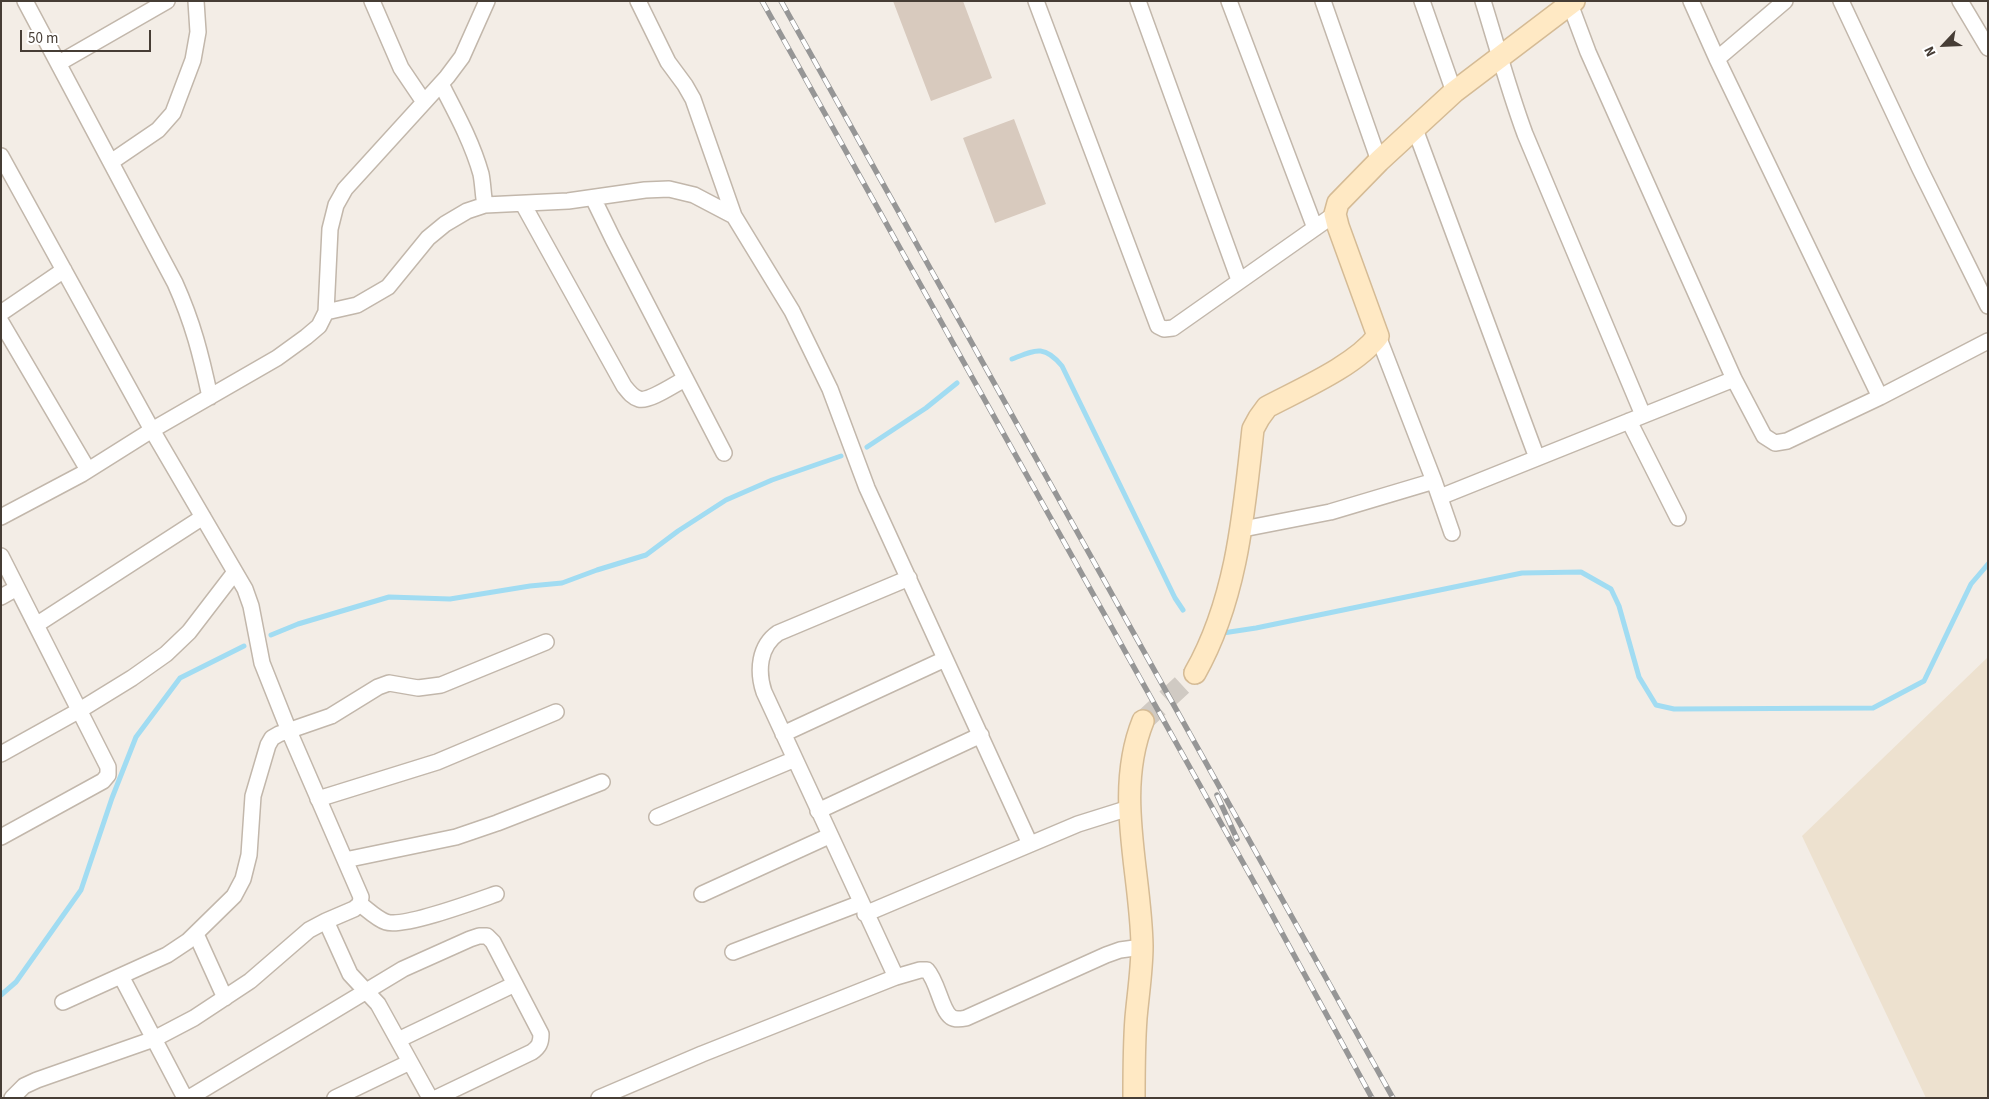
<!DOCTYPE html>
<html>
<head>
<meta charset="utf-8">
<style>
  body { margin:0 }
  #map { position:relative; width:1989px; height:1099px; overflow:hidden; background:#f3ede6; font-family:"Source Sans 3",sans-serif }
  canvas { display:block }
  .frame { position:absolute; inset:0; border:2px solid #463d35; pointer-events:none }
  .north { position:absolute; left:1919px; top:20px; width:50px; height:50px; -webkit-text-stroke:4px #fff; paint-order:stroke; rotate:245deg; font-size:14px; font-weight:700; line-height:20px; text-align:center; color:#463d35 }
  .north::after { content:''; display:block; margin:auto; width:18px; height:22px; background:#463d35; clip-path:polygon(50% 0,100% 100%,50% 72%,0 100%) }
  .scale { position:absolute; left:20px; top:30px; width:131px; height:22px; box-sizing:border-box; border:2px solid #463d35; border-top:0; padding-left:6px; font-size:15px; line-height:18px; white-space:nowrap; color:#463d35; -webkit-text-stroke:4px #fff; paint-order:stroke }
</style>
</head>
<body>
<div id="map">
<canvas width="1989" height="1099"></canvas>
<div class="frame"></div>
<div class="north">N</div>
<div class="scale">50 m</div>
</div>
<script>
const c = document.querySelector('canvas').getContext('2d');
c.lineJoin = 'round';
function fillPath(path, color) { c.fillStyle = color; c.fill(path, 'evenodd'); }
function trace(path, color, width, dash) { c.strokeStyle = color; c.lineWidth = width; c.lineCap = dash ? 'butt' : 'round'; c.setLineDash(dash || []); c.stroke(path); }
const education = new Path2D(`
  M1988,657V1098H1926L1802,836Z`);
const stream = new Path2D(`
  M1012,359C1035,350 1044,344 1062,366L1175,598L1183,610
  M867,447L926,408L957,383
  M1223,633L1256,628L1522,573L1581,572L1611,589L1619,606L1639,677L1656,705L1674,709L1873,708L1924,681L1971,584L1988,564
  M271,635L298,624L389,597L450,599L530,586L562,583L597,570L646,555L678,531L726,500L772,480L841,456
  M1,995L16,982L81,890L112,798L136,737L180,678L244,646`);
const building = new Path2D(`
  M893,1H963L992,78L931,101Z
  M1014,119L1046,204L995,223L963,138Z`);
const secondaryTunnel = new Path2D(`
  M1143,721L1195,673`);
const street = new Path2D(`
  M25,1L175,283C193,323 201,355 210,397
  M372,1L401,68L424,102
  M638,1L668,62L685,85L693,99L734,216L792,311L830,389L867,488L1030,844
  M1036,1L1158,326L1164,329L1173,328L1335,214
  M1138,1L1239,280
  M1229,1L1315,228
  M1323,1L1379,161
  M1422,1L1454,92
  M1483,1C1497,46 1509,91 1525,134L1643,415
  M1691,1L1717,59L1880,397L1988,341
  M1841,1L1920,169L1988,306
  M1960,1L1988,48
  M1570,4L1588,52L1734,379L1764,436L1775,443L1787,441L1880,397
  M1717,59L1785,1
  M59,63L167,1
  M441,84C456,113 472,142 481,174C483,184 483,195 485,205
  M1415,129L1537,458
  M1,156L152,430L245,589L251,606L262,663L289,731L361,897L360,904L354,909L326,921L350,974L378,1004L430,1098
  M111,162L158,130L173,113L193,60L198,32L196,1
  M593,198L613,239L724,453
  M523,204L624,386C628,391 632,397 639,399C649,402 675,384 685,379
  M326,312L357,305L388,287L428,238L445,224L467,211L485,205L568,201L645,190L669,189L694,195L734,216
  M1,313L64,270
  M1,322L88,470
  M1378,336L1434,481L1452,533
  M1629,421L1678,518
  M1440,497L1734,379
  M1,517L82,474L152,430L277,358L306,337L319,326L326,312L330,229L336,205L345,189L447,77L462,57L487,1
  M1243,529L1330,512L1434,481
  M1,556L108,767V775L103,781L1,837
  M1,597L17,588
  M36,625L203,517
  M783,734L945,659
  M1,754L80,710L132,678L166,654L189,632L235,572
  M318,799L437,762L556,712
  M818,811L981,735
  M657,817L795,759
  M345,860L456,837L497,823L602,782
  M702,894L829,836
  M360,904C368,910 377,919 386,922C403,928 476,901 496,894
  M865,914L1078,824L1129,808
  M196,934L225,998
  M733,952L861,903
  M121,976L185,1098
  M896,977L764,692C757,671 759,646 778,633L909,578
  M63,1002L167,955L188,941L234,896L243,879L249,855L253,796L268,745L272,738L279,734L331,716L378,687L389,683L418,688L441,685L546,642
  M398,1040L515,984
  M12,1098L24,1086L37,1080L154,1039L194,1018L250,981L309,930L326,921
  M189,1098L403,969L470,939L479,936H487L493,942L541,1034C541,1043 539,1047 532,1052L436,1098
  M335,1098L410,1062
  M599,1098L702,1054L896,977L920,970H927C938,982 941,1010 951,1017C955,1020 961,1019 966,1018L1106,955L1120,950L1142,947`);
const secondary = new Path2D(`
  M1195,673C1237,599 1244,512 1253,429L1259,418L1267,407C1301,389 1355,366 1378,336L1338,226L1335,214L1338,203L1379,161L1454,92L1574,1
  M1134,1098C1134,1071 1134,1045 1136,1018C1138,995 1142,970 1142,946C1141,872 1114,793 1143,721`);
const rail = new Path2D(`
  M762,1L1270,911L1372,1098
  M781,1L1393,1098
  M1217,795L1237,839`);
fillPath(education, '#ede1cf');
trace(stream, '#a1dcf2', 5);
fillPath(building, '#d8cabe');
trace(secondaryTunnel, '#d0cac3', 21, [21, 11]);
trace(street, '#c2b7ab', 18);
trace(secondary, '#d5bb95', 24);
trace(street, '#fff', 15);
trace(secondary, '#ffe9c4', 21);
trace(rail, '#969696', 5.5);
trace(rail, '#fff', 4, [11]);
</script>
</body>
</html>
